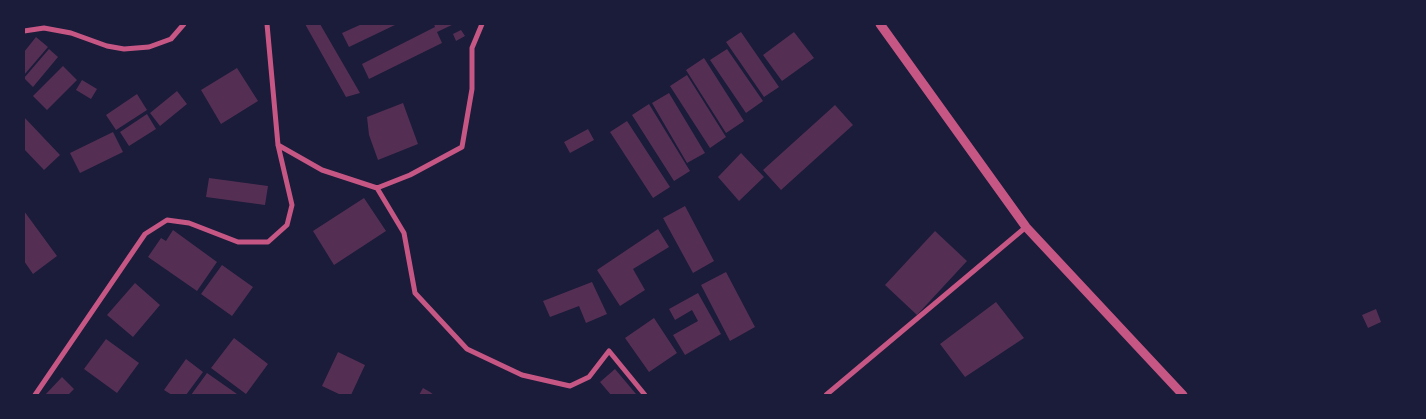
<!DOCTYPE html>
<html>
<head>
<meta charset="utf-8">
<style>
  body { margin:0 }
  #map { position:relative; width:1426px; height:419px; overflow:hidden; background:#1b1b3a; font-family:Cabin,sans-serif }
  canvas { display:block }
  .frame { position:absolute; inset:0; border:25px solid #1b1b3a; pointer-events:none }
</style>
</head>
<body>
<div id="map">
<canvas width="1426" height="419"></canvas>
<div class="frame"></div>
</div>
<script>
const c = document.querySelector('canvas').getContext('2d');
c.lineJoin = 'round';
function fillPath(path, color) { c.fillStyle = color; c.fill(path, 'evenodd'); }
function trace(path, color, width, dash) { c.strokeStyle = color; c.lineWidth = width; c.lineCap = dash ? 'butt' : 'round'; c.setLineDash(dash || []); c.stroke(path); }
const building = new Path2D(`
  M305,24H320L360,93L346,97Z
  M362,24H397L349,47L342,33Z
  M434,24H454L437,32L442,43L369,79L362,64L435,27Z
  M461,30L465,36L456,41L453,34Z
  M741,32L779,87L764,97L726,42Z
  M794,32L814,58L782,81L763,55Z
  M36,37L48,47L24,75V52Z
  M49,49L58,57L33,87L24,78Z
  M727,49L763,101L746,113L710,60Z
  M704,58L744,121L726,133L686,70Z
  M63,66L77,80L47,110L33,96Z
  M237,68L258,101L221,124L201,90Z
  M687,75L726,137L710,148L670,86Z
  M82,80L97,89L91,99L76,90Z
  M177,91L187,104L160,126L150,113Z
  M669,93L705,153L687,163L652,103Z
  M137,94L147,110L116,130L106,115Z
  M403,103L418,144L378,160L369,135L367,117Z
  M649,104L690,171L674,181L632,115Z
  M835,105L853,125L781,190L763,170Z
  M147,114L156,129L129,146L120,132Z
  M24,117L60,155L44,170L24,149Z
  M627,121L670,187L653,198L610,132Z
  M588,129L594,140L570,153L564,142Z
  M113,132L123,152L80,173L70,153Z
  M741,153L764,177L739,201L718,177Z
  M209,178L268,186L265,205L206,197Z
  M364,198L386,231L334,265L313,231Z
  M685,206L714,261L693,273L663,218Z
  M24,211L57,256L33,274L24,261Z
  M658,229L669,247L633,269L645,290L620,306L597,270Z
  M173,230L217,262L197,291L148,257L161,238L166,241Z
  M935,231L967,261L917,315L885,285Z
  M222,265L253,287L232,316L201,294Z
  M726,272L755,327L730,341L701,285Z
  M592,282L607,314L586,323L579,306L550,317L543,301Z
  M135,283L160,305L133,337L107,315Z
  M698,293L721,334L685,355L673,335L698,321L692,310L675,320L669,309Z
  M996,302L1024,338L965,377L940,344Z
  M1376,309L1381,322L1368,328L1362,315Z
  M654,318L677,353L649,372L625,338Z
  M234,338L268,364L246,394L211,368Z
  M106,339L139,363L117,393L84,369Z
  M338,352L365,365L351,395H341L322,386Z
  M186,359L203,372L186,395H172L164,390Z
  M615,369L636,394L634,395H611L600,382Z
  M207,373L237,394L236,395H191Z
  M62,377L74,389L68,395H45Z
  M423,388L430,392L434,395H419Z`);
const minor = new Path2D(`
  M24,31L44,28L71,33L107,46L124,49L149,47L171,39L184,24
  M278,145L322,170L377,188L410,175L462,147L472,89V48L482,24
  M377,188L404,233L415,293L467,349L522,375L570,386L589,377L609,351L645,395
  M35,395L145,234L167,220L189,223L238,242H268L287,225L292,205L278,145L267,24
  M826,395L1026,227`);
const tertiary = new Path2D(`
  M880,24L1026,227L1183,395`);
fillPath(building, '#542f53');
trace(minor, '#c65784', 5);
trace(tertiary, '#c65784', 9);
</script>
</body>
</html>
